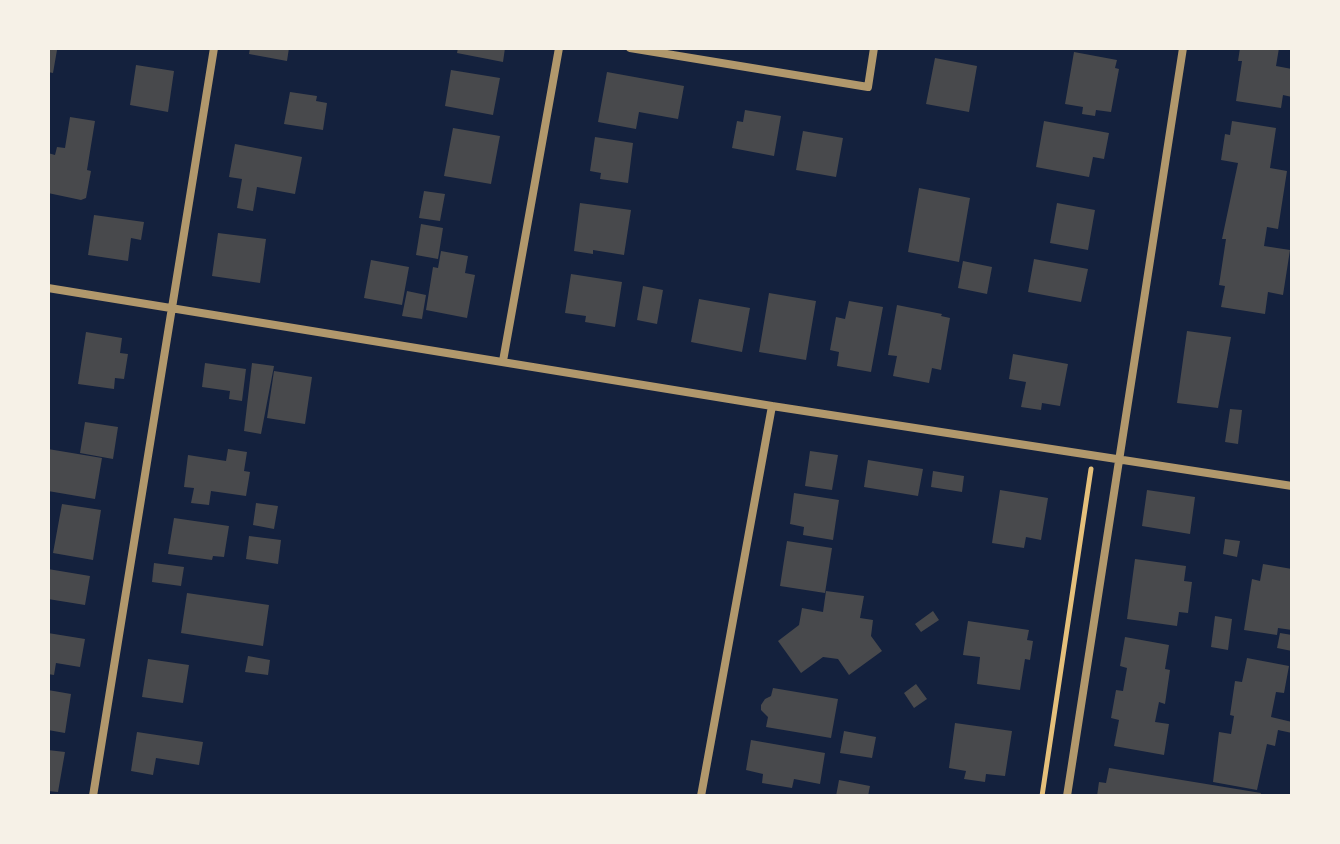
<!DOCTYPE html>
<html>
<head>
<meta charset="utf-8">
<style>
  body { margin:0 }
  #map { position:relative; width:1340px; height:844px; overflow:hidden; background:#14213d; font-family:Arial,sans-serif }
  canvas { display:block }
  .frame { position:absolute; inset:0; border:50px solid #f6f1e7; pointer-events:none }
</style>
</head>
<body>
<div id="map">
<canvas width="1340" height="844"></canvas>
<div class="frame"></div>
</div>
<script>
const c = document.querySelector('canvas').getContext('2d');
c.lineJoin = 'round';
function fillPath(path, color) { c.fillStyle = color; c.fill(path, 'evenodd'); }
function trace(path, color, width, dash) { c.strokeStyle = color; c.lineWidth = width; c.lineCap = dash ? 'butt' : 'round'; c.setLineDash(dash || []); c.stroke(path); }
const building = new Path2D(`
  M48,48L57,50L53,73L48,72Z
  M250,48H289L287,61L249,54Z
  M458,48H505L503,62L457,53Z
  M1240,48H1279L1276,66L1292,69V97L1283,95L1281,108L1236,101L1242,61H1238Z
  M1074,52L1117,60L1115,68L1119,69L1111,112L1096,110L1095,116L1082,114L1083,107L1065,104Z
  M935,58L977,66L969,112L926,104Z
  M136,65L174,71L168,112L130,105Z
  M451,70L500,78L493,115L445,106Z
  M607,72L684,86L678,119L639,112L636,129L598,122Z
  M290,92L317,96L316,101L327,103L323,130L284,124Z
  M745,110L781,116L774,156L732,148L737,121L743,122Z
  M70,117L95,121L87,170L91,171L86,198L81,200L48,193V153L55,155L57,147L65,148Z
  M1044,121L1109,133L1104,159L1093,157L1089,177L1036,167Z
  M1232,121L1276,128L1270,168L1287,171L1278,229L1267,227L1264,246L1290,250L1283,295L1268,292L1265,314L1221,307L1225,286L1219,285L1226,239H1222L1238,163L1221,160L1225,134L1230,135Z
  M453,128L500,136L491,184L444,176Z
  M803,131L843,138L836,177L796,170Z
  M595,137L633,143L628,183L600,179L601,173L590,171Z
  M235,144L302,157L295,194L257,187L253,211L237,208L242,179L229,177Z
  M919,188L970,198L959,262L908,252Z
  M424,191L445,194L440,221L419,218Z
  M580,203L631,210L624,255L593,250V254L574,251Z
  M1057,203L1095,210L1088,250L1050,243Z
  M94,215L144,222L141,240L131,238L128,261L88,255Z
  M421,224L443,228L438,259L416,255Z
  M218,233L266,239L260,283L212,276Z
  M441,251L468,256L465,273L475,275L467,318L426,310L433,267L438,268Z
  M1034,259L1088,269L1081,302L1028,292Z
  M371,260L409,267L402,305L364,298Z
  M963,261L992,267L987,294L958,288Z
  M571,274L622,282L615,327L585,322L586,316L565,313Z
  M643,286L663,290L657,324L637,320Z
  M407,291L426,295L422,319L402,316Z
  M769,293L816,301L806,360L759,352Z
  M699,299L750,308L742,352L691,342Z
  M849,301L883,307L871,372L837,366L839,352L830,350L836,317L845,319Z
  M897,305L942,314L941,316L950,318L941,370L932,368L929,383L893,376L897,356L888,355Z
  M1187,331L1231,337L1218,408L1177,403Z
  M86,332L122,338L120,353L128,354L124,379L115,378L114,389L78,384Z
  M1013,354L1068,364L1060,406L1042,403L1041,410L1021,407L1026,382L1009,379Z
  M205,363L246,369L242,401L229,399L230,391L202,387Z
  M252,363L274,366L261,434L244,431Z
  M274,371L312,377L305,424L267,418Z
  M1230,409L1242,410L1238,444L1225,442Z
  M85,422L118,427L113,459L80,453Z
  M48,449L102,458L95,499L48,491Z
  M228,449L247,452L244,471L250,472L246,496L211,491L209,505L191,503L194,488L184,487L188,455L226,461Z
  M810,451L838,455L832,490L805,486Z
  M868,460L923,469L918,496L864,487Z
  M933,471L964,476L962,492L931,487Z
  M1000,490L1048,498L1041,540L1026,537L1024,548L992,543Z
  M1147,490L1195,497L1190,534L1142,526Z
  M794,493L839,500L833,540L803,535L804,527L790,524Z
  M256,503L278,506L274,529L253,525Z
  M62,504L101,510L93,560L53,553Z
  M174,518L229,526L224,557L213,556L212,560L168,554Z
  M249,536L281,540L278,564L246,559Z
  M1225,539L1240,541L1237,557L1223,554Z
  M787,541L832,548L825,593L780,586Z
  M1135,559L1186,566L1184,581L1192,582L1188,613L1179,612L1177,626L1127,619Z
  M154,563L184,567L181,586L152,582Z
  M1263,564L1292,569V630L1278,628L1277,635L1244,630L1252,579L1260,581Z
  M48,569L90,576L85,605L48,599Z
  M826,591L864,596L860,618L873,620L871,636L882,651L849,675L838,659L823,657L801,673L778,641L799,625L802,608L823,612Z
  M187,593L269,605L263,646L181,633Z
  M933,611L939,620L921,632L915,624Z
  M1215,616L1232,619L1228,650L1211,647Z
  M968,621L1029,630L1027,640L1033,641L1030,660L1025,659L1020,690L977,684L980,657L963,655Z
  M48,633L85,639L80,667L56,663L54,675L48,674Z
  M1280,633L1292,635V651L1277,648Z
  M1125,637L1169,645L1165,669L1170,670L1165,704L1159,702L1155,722L1169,724L1164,755L1114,746L1119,720L1111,718L1116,690L1123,691L1127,668L1120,666Z
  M248,656L270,660L268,675L245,672Z
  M1247,658L1289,666L1284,693L1276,692L1271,717L1292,722V733L1278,730L1275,746L1267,744L1257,790L1213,782L1219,732L1231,734L1234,716L1230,715L1235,681L1242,682Z
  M148,659L189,665L183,703L142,697Z
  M916,684L927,699L914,708L904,693Z
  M773,688L838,699L831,738L766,727L768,717L761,710V705L765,699L771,696Z
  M48,690L71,694L65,733L48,730Z
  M955,723L1012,731L1005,776L986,774L985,782L964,779L966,771L949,768Z
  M844,731L876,737L872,758L840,753Z
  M137,732L203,742L199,765L156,758L153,775L131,771Z
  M751,740L825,753L820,784L794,779L792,788L762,783L763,774L746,770Z
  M48,750L65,752L58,792L48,791Z
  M1109,768L1261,793L1260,796H1097L1099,782L1106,783Z
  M839,780L870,786L868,796H836Z`);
const path = new Path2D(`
  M1042,796L1091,469`);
const minor = new Path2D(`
  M630,48L868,87L874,48
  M48,288L772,406L1292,486
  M503,361L559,48
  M93,796L214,48
  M701,796L772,406
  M1067,796L1183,48`);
fillPath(building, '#48494c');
trace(path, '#e5c07b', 5);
trace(minor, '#b1986c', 8);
</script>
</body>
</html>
